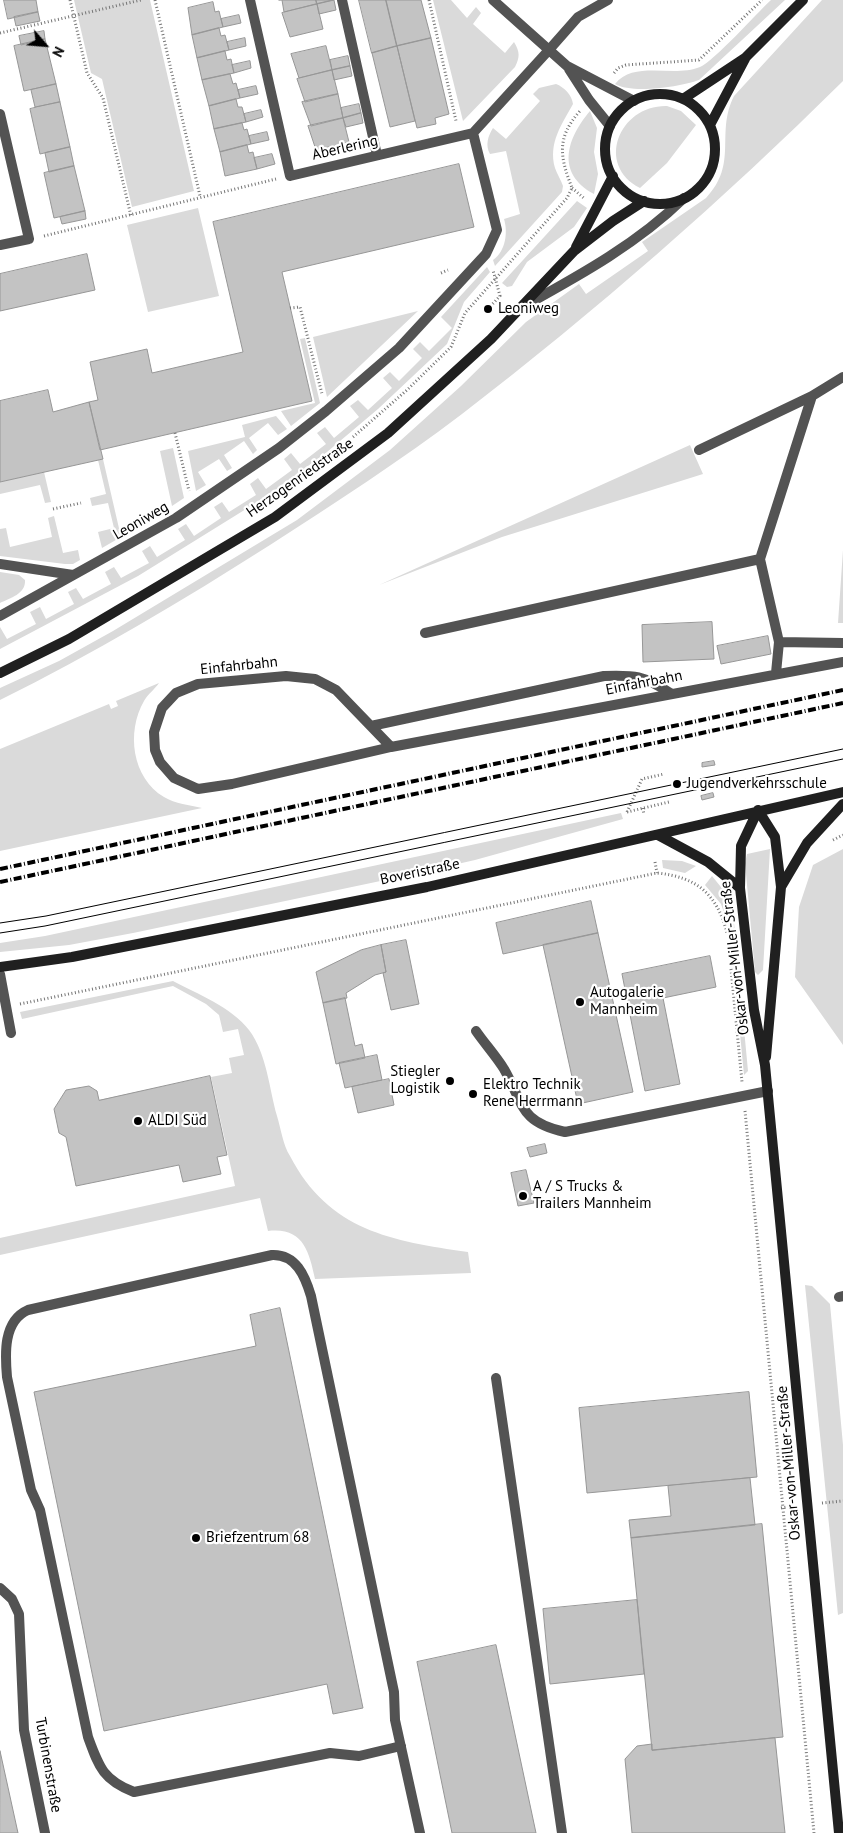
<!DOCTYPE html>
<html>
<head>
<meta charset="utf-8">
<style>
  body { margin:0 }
  #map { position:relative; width:843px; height:1833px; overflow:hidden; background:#fff; font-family:"PT Sans",sans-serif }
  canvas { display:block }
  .north { position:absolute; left:20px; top:20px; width:50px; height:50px; -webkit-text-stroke:4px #fff; paint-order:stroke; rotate:117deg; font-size:14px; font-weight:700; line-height:20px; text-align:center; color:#000 }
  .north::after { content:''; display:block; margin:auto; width:18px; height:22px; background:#000; clip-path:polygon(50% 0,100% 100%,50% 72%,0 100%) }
</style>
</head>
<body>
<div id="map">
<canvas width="843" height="1833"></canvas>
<div class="north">N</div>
</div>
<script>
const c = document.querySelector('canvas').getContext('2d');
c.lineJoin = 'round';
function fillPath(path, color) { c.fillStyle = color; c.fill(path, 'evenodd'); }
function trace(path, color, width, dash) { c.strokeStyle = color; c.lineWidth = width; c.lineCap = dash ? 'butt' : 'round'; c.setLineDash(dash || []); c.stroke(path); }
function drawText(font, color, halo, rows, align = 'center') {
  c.font = font + ' "PT Sans",sans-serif'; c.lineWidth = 4.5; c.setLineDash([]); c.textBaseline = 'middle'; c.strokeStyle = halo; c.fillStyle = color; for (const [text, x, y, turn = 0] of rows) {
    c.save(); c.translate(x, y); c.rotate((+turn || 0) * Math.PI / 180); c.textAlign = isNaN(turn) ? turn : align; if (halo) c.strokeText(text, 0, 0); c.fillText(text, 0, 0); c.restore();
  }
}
const green = new Path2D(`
  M74,0H150L194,191L132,207L102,79L91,73Z
  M433,0H451L467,18L476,7L481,13L473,24L505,53L514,42C520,52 520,57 515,67L463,121Z
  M771,0H785L699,80C680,87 632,94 615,84C634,60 674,78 700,67C714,61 757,13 771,0Z
  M822,0H843V81C723,200 596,311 462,414C400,461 335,503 270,545C182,601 93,654 0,700V688L59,661L113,631L297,520L390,450L461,386L526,322L579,284L586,294L648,251L642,242L706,198C739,163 715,134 734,96Z
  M556,84C564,87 572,95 573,104C562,124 548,143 555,168C557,174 561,180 563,186L562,192L495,266L493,260C506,251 508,232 504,219L520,214L506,151L490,154C485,145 488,136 493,128L506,139L540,101L533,94L539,88Z
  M667,106L681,111L696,125L667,163L640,188C595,165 619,105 667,106Z
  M590,111L597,128L594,152L598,174L594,194C555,173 567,138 590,111Z
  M577,201L587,208L574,227L527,262L512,286L507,287L502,283Z
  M198,208L219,296L148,312L127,225Z
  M487,267L490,272L464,302L447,344L378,409L327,452L267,496L138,576L0,649V627L7,639L36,624L30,612L40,607L46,619L74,604L68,592L76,588L83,599L111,584L105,572L114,567L121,578L149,563L142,551L150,546L157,557L185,540L178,529L186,524L194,536L221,518L214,507L222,502L229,512L256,495L250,484L258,478L266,489L292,470L284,459L291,453L300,464L326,444L317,433L325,427L334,438L359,417L350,406L358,400L368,410L392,388L383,378L390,372L399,381L422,358L413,349L420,342L429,351L452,328L441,317Z
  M418,311L327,397L313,337Z
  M305,338L320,403L291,426L281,411L315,403L300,339Z
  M276,416L287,429L278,435L268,423L249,438L257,450L253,454L244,441L224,455L232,468L227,471L219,459L198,472L206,485L196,491L188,451L245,437L242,425Z
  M690,445L703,474L502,537L379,585Z
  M173,448L184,498L172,506L160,451Z
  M103,459L121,537L102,548L98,532L114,528L108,503L92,506L90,498L106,494L98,460Z
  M44,472L51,502L45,503L40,485L0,494V482Z
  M54,516L63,553L78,550L80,560L73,564H65L0,556V529L6,528L10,547L52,537L48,518Z
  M843,550V623H838Z
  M0,572L19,575L25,580C26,594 10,598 0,603Z
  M159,683C155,689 148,694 144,701C126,732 132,778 164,797C175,804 190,805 202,808L0,851V749L109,704L111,709L118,706L116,701Z
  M621,813L623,819L475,860L409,875L133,933L69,945L0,952V943L45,936Z
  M770,849L763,970L758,975L755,972L745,863L747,854Z
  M843,849V1045L795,977L799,907L813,865Z
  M662,860L682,861L696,866L685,873L663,868Z
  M712,876L725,892L733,912L748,1071L744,1075L730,930L721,904L705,885Z
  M173,981C198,994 231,1007 249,1030C267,1054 269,1088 277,1116C281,1129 283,1145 290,1156C329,1231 392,1241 468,1252L471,1273L315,1279C309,1251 303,1227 268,1231L260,1198L0,1255V1238L235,1186L211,1077L232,1073L229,1058L244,1055L238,1029L223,1032L219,1015L206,1004L173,986L22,1019L20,1012Z
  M805,1285L812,1286L830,1304L843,1445V1613L838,1615Z`);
const building = new Path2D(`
  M4,0H36L38,12L8,19Z
  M279,0H316L317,4L284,12L282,0Z
  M316,0H334L317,4Z
  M334,0L336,10L319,14L317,4Z
  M359,0H386L397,46L372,53Z
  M386,0H421L431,38L397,46Z
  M213,2L215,12L219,11L223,27L192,35L188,8Z
  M317,4L323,29L290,37L282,13Z
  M38,12L40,21L16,26L14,17Z
  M239,15L241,23L223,27L221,19Z
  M219,28L221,36L225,35L229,50L197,58L192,35Z
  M44,31L45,39L21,45L19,36Z
  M245,38L246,46L229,50L227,42Z
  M431,38L449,114L435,118L436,124L417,128L397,46Z
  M45,39L56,84L24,91L14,46Z
  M326,46L332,70L299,78L291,54Z
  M397,46L415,121L390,127L372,53Z
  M225,51L227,60L231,59L234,73L202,80L197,58Z
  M348,56L350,66L332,70L330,60Z
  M250,61L251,68L234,73L232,65Z
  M350,66L352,76L334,80L332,70Z
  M332,70L338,94L305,102L297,79Z
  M230,74L233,84L236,83L240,98L209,106L202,80Z
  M56,84L60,102L35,107L31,90Z
  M256,86L258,94L240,98L238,90Z
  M338,94L343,118L311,126L302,102Z
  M236,99L238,107H242L246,122L214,129L209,106Z
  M60,102L70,147L40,154L30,109Z
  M359,104L361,113L343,118L341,108Z
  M261,110L263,117L246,122L244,114Z
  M361,113L363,123L346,127L343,118Z
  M343,118L349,142L316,150L308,126Z
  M242,123L244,130L247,129L251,144L220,152L214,129Z
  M267,132L269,140L251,144L249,136Z
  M247,145L249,153L253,152L257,169L225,176L220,152Z
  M70,147L74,166L49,172L45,153Z
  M272,154L275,164L257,169L254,158Z
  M459,164L474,227L282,272L312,401L100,450L89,402L98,400L90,362L147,349L152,373L243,352L213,222Z
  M74,166L85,211L54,218L44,173Z
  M85,211L86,219L62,224L60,217Z
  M87,254L95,290L0,311V274Z
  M48,390L53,412L89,402L103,459L0,482V401Z
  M712,622L714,659L643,662L642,625Z
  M768,636L771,654L721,664L717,646Z
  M714,761L715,765L702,767V763Z
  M713,793L714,797L702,800L701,796Z
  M591,901L598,933L503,954L496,923Z
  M598,933L633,1092L578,1104L543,945Z
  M406,940L419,1004L391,1010L383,973L386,972L381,945Z
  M381,945L386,972L375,975L346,993L347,998L323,1003L316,972L361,950Z
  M710,956L716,987L663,998L680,1084L645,1091L622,974Z
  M345,998L355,1046L362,1044L365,1058L336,1064L323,1003Z
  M377,1055L382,1080L345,1088L339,1063Z
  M210,1076L227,1155L217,1157L221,1174L183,1182L179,1165L76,1186L66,1137L59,1133L54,1109L66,1090L89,1086L97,1091L99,1100Z
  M389,1079L394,1105L358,1113L352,1087Z
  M545,1144L547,1153L530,1157L527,1148Z
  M526,1170L534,1203L518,1206L511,1173Z
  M280,1308L363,1708L333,1714L327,1684L104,1731L34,1392L256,1346L250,1315Z
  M749,1392L757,1477L587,1493L579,1408Z
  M750,1478L755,1525L631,1538L629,1520L671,1516L668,1486Z
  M762,1524L783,1737L652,1750L631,1538Z
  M637,1600L644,1674L550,1684L543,1609Z
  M496,1645L536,1833H452L417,1662Z
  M775,1738L785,1833H632L625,1759L637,1746L652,1744V1750Z
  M0,1751L18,1833H0Z`);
const path = new Path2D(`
  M70,0L87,73L103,98L131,216
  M155,0L200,196
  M429,0L456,121
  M0,33L141,0
  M614,73L618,68L626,65L699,60L762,0
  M572,188L585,199
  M44,236L276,179
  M441,273L448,270
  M290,308L300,307L322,394
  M488,309L500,296L493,270
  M175,433L189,491
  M353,437L407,390L451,347L465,313L567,198L572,188C560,157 556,138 580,111
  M53,509L81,503
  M643,808L644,815
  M627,812L642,779L664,774
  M627,812L669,802
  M833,840L843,835
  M655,862L657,873
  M731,969L742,1082
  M20,1004L657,873C697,877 717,894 727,933
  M745,1111L814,1833
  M822,1503L843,1501
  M781,1508L793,1506`);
const lane = new Path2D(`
  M548,51L578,17L608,0
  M526,305C582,274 638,243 684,198
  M699,450L812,396L843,377
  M425,633L760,559
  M779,642L843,643
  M776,673L779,642L760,559L812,396
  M371,726L604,676C635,675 643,675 670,693
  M391,747L336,690L315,679L286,676L198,684L176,693L162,708L154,732L155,750L160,762L174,778L198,789L232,784L391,747L843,662
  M0,974L11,1033
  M839,1297L843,1296
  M496,1378L562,1833
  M401,1746L359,1756L330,1753L134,1792C103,1780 99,1767 88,1737L40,1510L31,1490L7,1377C5,1354 3,1321 28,1310L272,1255C296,1254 305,1276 311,1296L394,1692L395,1720L420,1833`);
const street = new Path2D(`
  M250,0L290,176L473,133L548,51
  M342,0L377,155
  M493,0L567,66L634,101
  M569,69L589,100L610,126
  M0,114L29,239L0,245
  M0,564L73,575
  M0,616L176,518L279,448L326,411L399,348L486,254L497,230L473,133
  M476,1031C485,1044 496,1056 504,1069C524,1104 519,1122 565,1132L768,1091
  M0,1588L12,1599L19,1614L24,1730L45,1833`);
const secondary = new Path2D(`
  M605 149a55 55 0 1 1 110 0a55 55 0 1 1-110 0Z
  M683,99L745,58L803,0
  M710,125L745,59
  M576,247L613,176
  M0,673L69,639L275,517L388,433L491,339L574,251L613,221L644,201
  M758,810L741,846L740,888L754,1010L765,1065L839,1833
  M758,810L775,837L781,887L766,1057
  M658,835L708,862L740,888
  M781,887L807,843L843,804
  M0,967L72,957L427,887L843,792`);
const tram = new Path2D(`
  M0,923L46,916L843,749
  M0,933L45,926L843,759`);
const rail = new Path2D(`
  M0,869L843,690
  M0,882L843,703`);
const markers = [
  [488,309,5,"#000"],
  [677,784,5,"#000"],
  [580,1002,5,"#000"],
  [450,1081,5,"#000"],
  [473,1094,5,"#000"],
  [138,1121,5,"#000"],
  [523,1196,5,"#000"],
  [196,1538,5,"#000"]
];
const streetNames = [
  ["Aberlering",345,148,-13],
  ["Herzogenriedstraße",300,478,-35],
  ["Leoniweg",141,521,-30],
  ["Einfahrbahn",239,666,-6],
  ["Einfahrbahn",644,683,-11],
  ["Boveristraße",420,872,-12],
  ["Oskar-von-Miller-Straße",735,958,-97],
  ["Oskar-von-Miller-Straße",789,1463,-95],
  ["Turbinenstraße",48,1765,80]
];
const poiNames = [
  ["Leoniweg",498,309],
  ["Jugendverkehrsschule",687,784],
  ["Autogalerie",590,993],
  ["Mannheim",590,1010],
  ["Stiegler",440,1072,"right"],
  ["Logistik",440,1089,"right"],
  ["Elektro Technik",483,1085],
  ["Rene Herrmann",483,1102],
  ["ALDI Süd",148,1121],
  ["A / S Trucks &",533,1187],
  ["Trailers Mannheim",533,1204],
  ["Briefzentrum 68",206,1538]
];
fillPath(green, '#dadada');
fillPath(building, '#c3c3c3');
trace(building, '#979797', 1);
trace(path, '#757575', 3, [1, 2.5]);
trace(lane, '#535353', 10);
trace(street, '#535353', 10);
trace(secondary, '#202020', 10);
trace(tram, '#000', 1);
trace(rail, '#000', 4, [8, 2.5, 1, 2.5]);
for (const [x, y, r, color] of markers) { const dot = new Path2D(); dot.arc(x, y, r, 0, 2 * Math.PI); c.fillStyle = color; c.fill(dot); trace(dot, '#fff', 2); }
drawText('15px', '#000', '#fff', streetNames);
drawText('15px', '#000', '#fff', poiNames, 'left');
</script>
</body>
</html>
